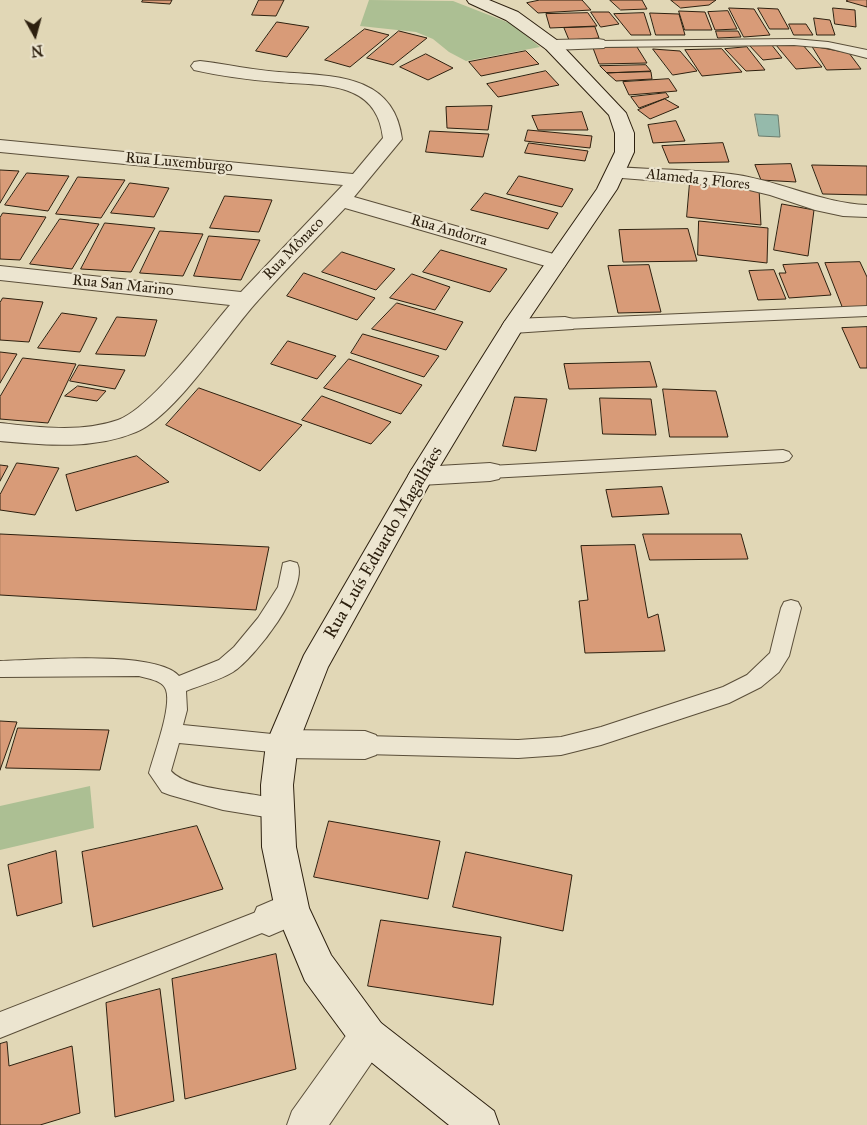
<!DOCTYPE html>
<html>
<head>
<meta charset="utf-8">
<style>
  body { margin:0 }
  #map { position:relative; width:867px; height:1125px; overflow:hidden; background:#e1d7b6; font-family:"IM FELL Great Primer",serif }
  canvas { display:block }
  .north { position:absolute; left:10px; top:10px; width:50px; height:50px; -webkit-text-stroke:4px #ece5d0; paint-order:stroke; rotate:173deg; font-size:14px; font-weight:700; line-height:20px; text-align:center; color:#2d200f }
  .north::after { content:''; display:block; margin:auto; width:18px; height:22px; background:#2d200f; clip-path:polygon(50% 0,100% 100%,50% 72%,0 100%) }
</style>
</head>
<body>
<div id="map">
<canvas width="867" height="1125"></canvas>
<div class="north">N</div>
</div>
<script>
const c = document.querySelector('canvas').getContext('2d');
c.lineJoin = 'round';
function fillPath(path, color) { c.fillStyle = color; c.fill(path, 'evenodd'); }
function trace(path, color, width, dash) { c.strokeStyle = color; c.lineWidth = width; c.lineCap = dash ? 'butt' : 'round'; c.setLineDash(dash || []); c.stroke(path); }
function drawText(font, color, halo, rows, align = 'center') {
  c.font = font + ' "IM FELL Great Primer",serif'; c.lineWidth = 4.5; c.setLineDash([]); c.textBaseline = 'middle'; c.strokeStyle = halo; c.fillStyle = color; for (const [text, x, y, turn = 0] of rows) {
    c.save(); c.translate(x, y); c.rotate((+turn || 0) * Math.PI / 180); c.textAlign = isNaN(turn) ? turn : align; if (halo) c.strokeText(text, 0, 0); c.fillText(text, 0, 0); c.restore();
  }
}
const green = new Path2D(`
  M369,0L453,1L512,24L540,47L466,61L449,52L433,39L416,32L360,26Z
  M90,786L94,828L0,850V806Z`);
const water = new Path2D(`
  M755,114L778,115L780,137L759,136Z`);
const building = new Path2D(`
  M143,0H172L170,4L142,2Z
  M259,0H284L276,16L252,15Z
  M540,0H582L591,10L538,13L527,3Z
  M610,0H642L647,9L621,10Z
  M671,0H716L709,5L681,8Z
  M867,0V7L846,1L848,0Z
  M729,8L754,9L770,35L744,37Z
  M758,8L778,9L789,29H770Z
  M833,8L855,10L856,27L835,24Z
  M679,11L705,12L712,30H685Z
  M728,11L737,29L715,30L708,12Z
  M591,12H609L619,24L601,27Z
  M588,13L597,26L550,28L546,14Z
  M644,13L651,35H631L614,14Z
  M650,13L679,14L685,35H656Z
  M814,18L830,20L835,35H817Z
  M277,22L309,27L287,57L256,51Z
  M789,24H806L813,35H794Z
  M595,27L599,38L569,40L564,28Z
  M365,29L389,35L350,67L325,60Z
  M399,31L427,38L393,65L367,58Z
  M716,31H738L741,37L718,38Z
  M771,44L782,58L763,60L749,45Z
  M802,44L822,67L796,69L776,45Z
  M812,46L849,53L861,69L827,70Z
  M637,47L647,63L599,64L593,48Z
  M747,47L765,70L746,71L725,49Z
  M653,49L680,51L697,71L673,75Z
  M722,49L742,72L702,76L685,50Z
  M526,51L539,64L481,76L469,62Z
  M426,54L453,68L428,80L400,67Z
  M646,65L651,71L607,73L600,66Z
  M546,71L559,85L498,97L487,84Z
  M651,72L652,79L616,81L607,73Z
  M669,79L677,91L629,95L623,82Z
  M666,93L669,97L639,108L631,97Z
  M665,99L679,107L650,119L638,110Z
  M492,106L488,130L447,128L446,107Z
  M582,112L588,130H538L532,116Z
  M676,121L685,141L653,143L648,125Z
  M528,130L592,136L590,148L525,141Z
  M430,131L489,134L483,157L426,152Z
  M529,143L588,151L585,161L525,153Z
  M723,143L729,162L669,163L662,146Z
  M791,164L796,182L761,180L755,165Z
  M812,165L867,166V195L823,194Z
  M0,170L19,171L0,203Z
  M27,173L69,176L48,211L5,205Z
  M519,176L573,189L562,207L507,194Z
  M78,177L125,180L101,218L56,214Z
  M690,182L759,189L761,225L687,217Z
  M130,183L169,188L154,217L111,213Z
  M485,193L558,213L548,229L471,210Z
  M225,196L272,200L259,232L210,228Z
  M782,204L814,210L808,256L774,250Z
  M3,213L46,217L20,260L0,259V218Z
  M60,219L99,224L72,269L30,264Z
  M699,221L768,228L767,263L698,255Z
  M105,223L155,228L131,272L81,269Z
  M688,229L697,261L623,262L619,230Z
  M160,231L203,234L183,276L140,273Z
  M209,236L260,240L241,280L194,276Z
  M441,250L507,269L490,292L423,272Z
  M342,252L395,269L376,290L322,272Z
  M860,262L867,277V308L843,309L825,263Z
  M818,263L831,295L789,298L779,273H786L783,265Z
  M649,265L661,312L618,313L608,266Z
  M774,270L786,299L758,300L749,271Z
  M304,273L375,298L357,320L287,296Z
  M412,274L450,287L435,310L390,298Z
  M3,298L43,302L29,342L0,340V303Z
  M397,303L463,322L446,350L372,329Z
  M62,313L97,318L80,352L38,348Z
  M117,317L157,320L145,356L96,354Z
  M867,327V368H860L842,328Z
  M363,334L439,356L424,377L351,353Z
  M288,341L336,356L317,379L271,364Z
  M0,352L17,354L0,383Z
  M23,358L76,364L48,423L0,419V397Z
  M349,359L422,385L401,414L324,388Z
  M650,362L657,387L569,389L564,364Z
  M79,365L125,370L115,389L70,381Z
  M78,386L106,391L97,401L65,396Z
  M199,388L302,425L260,471L166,425Z
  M663,389L716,391L728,437H670Z
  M322,396L391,422L371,444L302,420Z
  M515,397L547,399L536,451L503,446Z
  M600,398L651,399L656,435L603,434Z
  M137,456L169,482L76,511L66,475Z
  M17,463L59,468L35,515L0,510V495Z
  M0,465L8,466L0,481Z
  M662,487L669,514L612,517L606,490Z
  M0,534L269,547L256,610L0,595Z
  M643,534H741L748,559L650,560Z
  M635,545L648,618L658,614L665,651L585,653L579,601L588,600L581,546Z
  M0,721L17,722L0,770Z
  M18,728L109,730L100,770L6,768Z
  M329,821L440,841L428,899L314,877Z
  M197,826L223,889L93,927L82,852Z
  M56,851L62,903L17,916L8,865Z
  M466,852L572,875L563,931L453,907Z
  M381,920L501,937L493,1005L368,986Z
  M276,954L296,1069L185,1099L172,979Z
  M160,989L174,1101L115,1117L106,1003Z
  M7,1042L9,1066L72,1046L80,1113L40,1125H0V1044Z`);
const service = new Path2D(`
  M794,39L828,42L867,50V58L828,48L794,45L598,47L592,44L598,41Z
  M867,306V316L565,329L557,324L565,319Z
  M783,450L789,452L792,456L789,460L783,462L490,478L484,476L481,472L484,468L490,466Z
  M290,561L297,563C310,587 254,659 233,672C220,680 201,685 186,691L187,710L183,725L282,735L290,737L293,744L290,751L282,753L179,743L171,771C189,792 258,791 286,802L289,809L286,816L278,819L223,810L170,795L162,792L149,773C154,754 172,707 166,690C163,680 148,679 139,676L0,677V661C38,660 156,650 179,676L219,660L234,647L258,618L278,587L283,563Z
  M791,600L798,602L801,608L789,656L779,672L761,687L729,703L601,745L561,755L518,758L365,754L357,752L354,745L357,738L365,736L518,740L561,737L601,727L723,687L747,675L770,653L781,608L784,602Z
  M269,907L277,911L281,919L277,927L0,1038V1012Z`);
const minor = new Path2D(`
  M598,39L604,40L607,44L604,48L552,50L546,49L543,45L546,41L552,40Z
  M200,61C226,64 253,70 279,72C331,76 394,73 402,139L354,197L564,257L567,262L564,267L556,269L345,208C315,240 283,272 254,305C225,338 174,417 136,432C93,450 45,445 0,441V423C38,427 81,433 118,420C151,408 205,334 230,305L0,280V266L241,292L343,185L0,152V140L353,174L383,138C377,80 322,86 278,82C250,80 221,76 194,70L191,66L194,62Z
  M616,167C656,170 698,169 738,175C782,182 822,203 867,205V217L843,216L815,210L770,195L737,187L609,177L606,173L609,169Z
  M565,317L573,319L576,324L573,329L513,333L505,331L502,326L505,321L513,319Z
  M490,463L499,465L503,472L499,479L490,481L421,485L412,483L408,476L412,469L421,467Z
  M282,730L365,731L376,735L381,745L376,755L365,759L282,758L271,754L266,744L271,734Z
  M292,892L304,897L309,909L304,921L269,936L257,931L252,919L257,907Z
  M368,1017L381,1023L387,1036L381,1049L329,1125H287L292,1111L355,1023Z`);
const secondary = new Path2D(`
  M467,0H489L518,12L558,41L626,113L634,133V152L617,189L523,328L431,481L328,667L298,744L293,785L296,847L309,908L331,955L381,1023L494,1111L499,1125H449L355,1049L305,981L275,909L262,847L261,785L266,744L304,655L412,469L505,321L597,189L615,152V133L609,115L546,49L506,20L469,3Z`);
const farStreetnames = [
  ["Rua Luxemburgo",179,163,5],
  ["Alameda 3 Flores",698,180,6],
  ["Rua Andorra",449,231,16],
  ["Rua Mônaco",294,249,-46],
  ["Rua San Marino",123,286,6]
];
const streetNames = [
  ["Rua Luís Eduardo Magalhães",384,543,-60]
];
fillPath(green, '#acbf93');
fillPath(water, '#95baab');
trace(water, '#6b7c6d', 1);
fillPath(building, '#d89b78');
trace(building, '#2d200f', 1);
trace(service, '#5a4e39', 2);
trace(minor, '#5a4e39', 2);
trace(secondary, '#2d200f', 2);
fillPath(service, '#ece5d0');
fillPath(minor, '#ece5d0');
fillPath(secondary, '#ece5d0');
drawText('15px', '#2d200f', '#ece5d0', farStreetnames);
drawText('18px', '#2d200f', '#ece5d0', streetNames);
</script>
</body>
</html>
